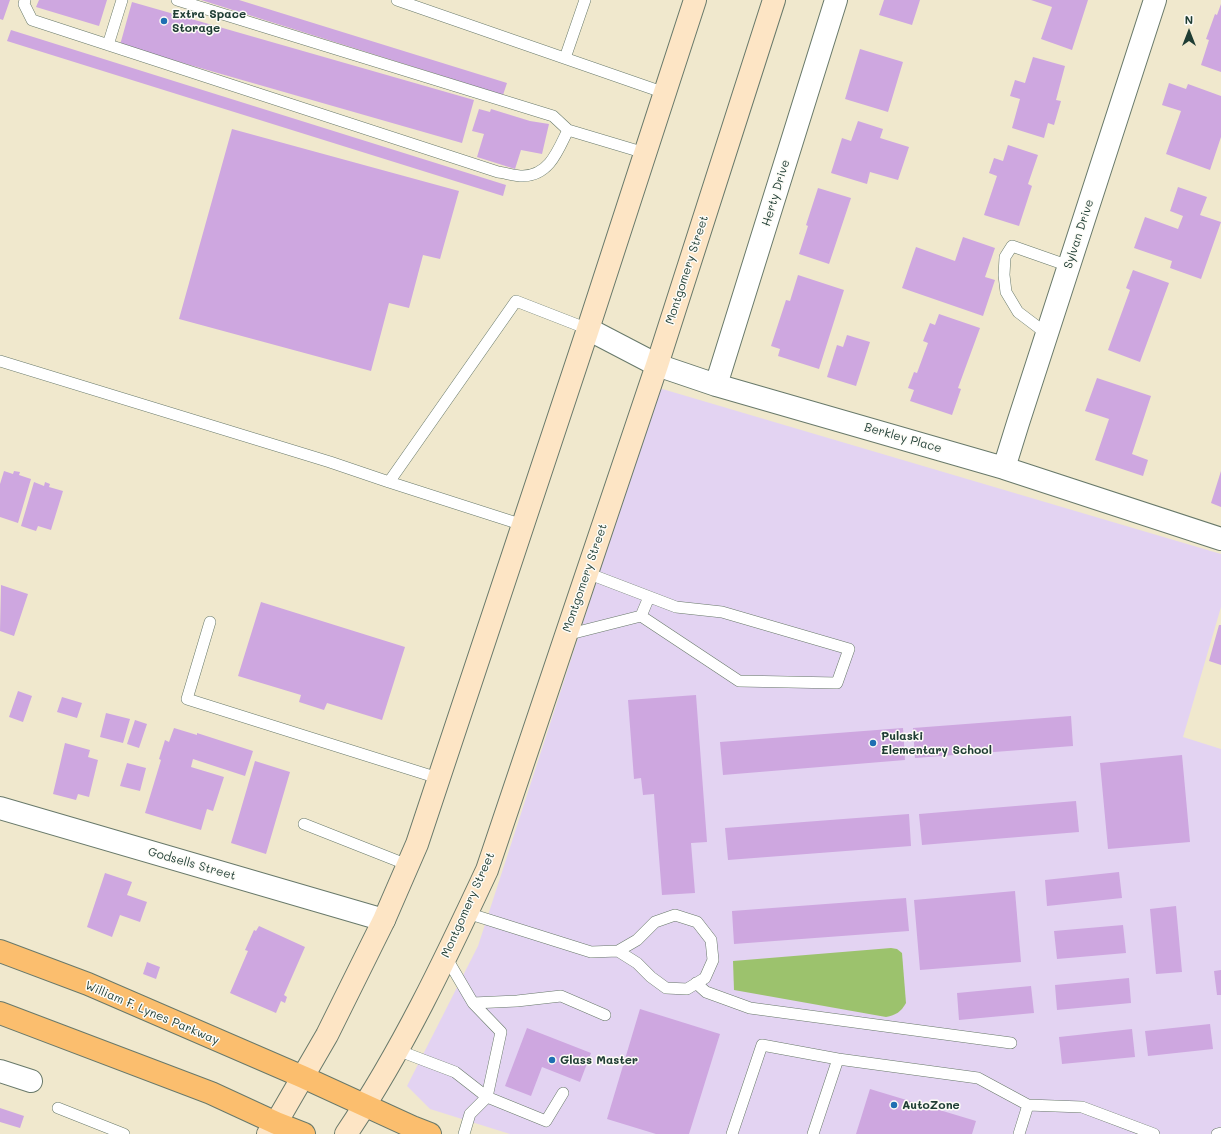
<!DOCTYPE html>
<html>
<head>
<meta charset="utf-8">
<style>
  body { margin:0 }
  #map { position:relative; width:1221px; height:1134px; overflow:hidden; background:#f0e8cd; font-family:Mali,sans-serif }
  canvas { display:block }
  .north { position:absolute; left:1169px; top:12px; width:40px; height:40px; -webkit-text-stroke:3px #fdfcf7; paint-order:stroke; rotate:0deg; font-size:11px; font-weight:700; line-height:16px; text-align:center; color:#1f3d34 }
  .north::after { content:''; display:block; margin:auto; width:14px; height:18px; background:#1f3d34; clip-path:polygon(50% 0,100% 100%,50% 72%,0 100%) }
</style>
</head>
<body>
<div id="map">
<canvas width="1221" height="1134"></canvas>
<div class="north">N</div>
</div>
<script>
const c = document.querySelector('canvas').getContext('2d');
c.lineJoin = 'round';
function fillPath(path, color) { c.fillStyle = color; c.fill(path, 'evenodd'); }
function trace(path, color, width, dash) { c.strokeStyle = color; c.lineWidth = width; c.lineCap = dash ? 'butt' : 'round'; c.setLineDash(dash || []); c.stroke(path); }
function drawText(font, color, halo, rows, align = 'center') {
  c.font = font + ' Mali,sans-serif'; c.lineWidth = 3; c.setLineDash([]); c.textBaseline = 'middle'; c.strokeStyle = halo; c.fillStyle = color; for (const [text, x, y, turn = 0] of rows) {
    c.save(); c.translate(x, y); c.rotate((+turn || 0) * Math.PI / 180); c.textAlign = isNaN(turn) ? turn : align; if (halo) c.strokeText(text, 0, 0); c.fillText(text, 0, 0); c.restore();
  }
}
const built = new Path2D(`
  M659,388L1221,554V607L1183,737L1221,749V1134H510L430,1109L407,1086L478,946Z`);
const green = new Path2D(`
  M891,948L897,949L902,953L906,1003C901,1012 896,1015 886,1017L734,990L733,961Z`);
const building = new Path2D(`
  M0,0H10L3,20L0,19Z
  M39,0H107L99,26L36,7Z
  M201,0H239L507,83L503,95Z
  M884,0H920L912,25L879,15Z
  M1031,0H1088L1072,50L1041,39L1052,7Z
  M132,2L474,100L462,143L120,45Z
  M1221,4V72L1201,65L1209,40L1206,39L1215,14L1217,15Z
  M11,30L506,185L503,196L7,41Z
  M860,49L903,62L888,112L845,99Z
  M1033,57L1065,66L1056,100L1061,101L1054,125L1048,123L1044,138L1012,128L1020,99L1010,96L1015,80L1025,83Z
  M1169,83L1186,89L1188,84L1221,96V137L1210,170L1166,154L1181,111L1162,105Z
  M479,109L490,112L491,109L530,121L549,124L542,154L521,150L515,169L477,157L484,134L472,131Z
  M858,121L883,129L880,138L909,147L898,180L870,172L867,184L831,173L842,138L851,141Z
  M232,129L459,191L440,259L423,255L409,308L389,303L371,371L179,319Z
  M1008,145L1038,155L1028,184L1032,186L1019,226L984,215L997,176L989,173L994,158L1003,161Z
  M1178,187L1207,197L1200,215L1221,222L1201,279L1170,268L1172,261L1134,248L1145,217L1178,229L1183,216L1170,211Z
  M818,188L851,198L829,264L799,254L808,226L806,225Z
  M963,237L995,248L985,277L995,280L983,316L902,288L916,247L955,261Z
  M1133,270L1169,283L1140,362L1108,350L1130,290L1126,288Z
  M798,275L844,290L819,369L778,356L780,349L771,346L786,300L790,301Z
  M939,314L980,328L958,388L961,389L952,415L910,401L914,390L908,388L914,372L917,373L928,343L923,341L930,323L935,325Z
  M847,335L870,342L856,386L827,377L837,345L843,347Z
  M1097,378L1151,396L1132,454L1148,460L1143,476L1095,460L1109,419L1085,411Z
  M4,471L13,474L14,471L20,472L19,475L31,479L18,523L0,517V484Z
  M1221,471V507L1211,503Z
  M34,482L44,486L45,482L50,484L49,487L63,491L51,530L38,526L36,531L21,526Z
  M1,585L28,594L14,636L0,631Z
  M261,602L405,647L382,720L327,703L324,710L299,702L301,695L238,676Z
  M1219,625H1221V665L1209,661Z
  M18,691L32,696L23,722L9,717Z
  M696,695L707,842L691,843L695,893L662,895L654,794L643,795L641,778L634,779L628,700Z
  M62,697L82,703L77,718L57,712Z
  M106,713L130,719L123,743L100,737Z
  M1071,716L1073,746L915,758L913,728Z
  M135,720L147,724L139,748L127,744Z
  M174,728L197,735V733L253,751L245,776L193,759L191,767L224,777L213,811L207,809L201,830L145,813L161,760L159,759L165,740L169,742Z
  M903,728L905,760L723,775L720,742Z
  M65,743L90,750L88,757L98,760L89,797L78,794L76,800L53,794Z
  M1182,755L1190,842L1108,849L1100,763Z
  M255,761L290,772L266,854L231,843Z
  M127,763L146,768L140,791L120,786Z
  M1076,801L1079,832L922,845L919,814Z
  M909,814L911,846L728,860L725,828Z
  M1119,872L1122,898L1047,906L1045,880Z
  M105,873L132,882L127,895L147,902L140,922L120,915L112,937L87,927Z
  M1015,891L1021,962L920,970L914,900Z
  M906,898L909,931L734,944L732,911Z
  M1176,906L1182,972L1156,974L1150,909Z
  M1123,925L1126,953L1057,959L1054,931Z
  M259,926L305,947L284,995L287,997L285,1003L281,1001L276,1013L230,993L248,951L245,950L254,930L256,931Z
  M147,962L160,967L156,979L143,974Z
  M1221,970V995H1217L1214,971Z
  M1129,978L1131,1003L1057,1010L1055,985Z
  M1031,986L1034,1013L959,1020L957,993Z
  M640,1009L720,1034L689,1134H656L607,1119Z
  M1210,1024L1213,1049L1148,1056L1145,1031Z
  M527,1028L591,1053L580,1082L542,1067L531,1096L505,1086Z
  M1132,1029L1135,1057L1062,1064L1059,1037Z
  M870,1089L976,1121L972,1134H856Z
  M0,1108L24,1116L20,1128L0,1122Z`);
const lane = new Path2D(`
  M25,0L24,4L32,20L498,172C506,173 515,176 523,176C550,175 558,150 568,130
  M177,0L553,116L568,130L645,153
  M397,0L665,93
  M108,45L122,0
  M565,58L585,0
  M1047,334L1018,312L1006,292L1004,275L1005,257L1012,246L1069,266
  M0,361L330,462L389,482
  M523,525L389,482L516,301L588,329
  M641,616L649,597
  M210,622L187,699L438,778
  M566,635L641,616L739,681L837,683L849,649L722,612L676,607L587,573
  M304,824L408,865
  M467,913L591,952L618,951L637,940L655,922L675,915L697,922L711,940L713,960L705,978L687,989L666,988L651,977L637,963L618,951
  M446,957L473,1003L517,1001L561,996L605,1015
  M696,983L706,992L750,1008L1011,1043
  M397,1050L455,1072L487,1097L546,1121L563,1093
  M58,1108L124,1134
  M464,1134L470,1114L487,1097L501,1032L473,1003
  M732,1134L762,1045L838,1059
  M813,1134L838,1059L978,1078L1028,1105
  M1019,1134L1028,1105L1082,1107L1154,1134
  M1217,1134L1221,1133`);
const street = new Path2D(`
  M588,329L657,365L716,385L1004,468L1221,539
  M716,385L836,0
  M1004,468L1018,423L1155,0
  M0,808L384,920
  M0,1071L31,1081`);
const secondary = new Path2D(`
  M268,1134L276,1123L327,1035L384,920L417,844L588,329L695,0
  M346,1134C402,1051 445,960 487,870L657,365L774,0`);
const highway = new Path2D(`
  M0,951L88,984L303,1077L412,1127L430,1134
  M0,1013L211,1093L276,1123L304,1134`);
const markers = [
  [164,21,4,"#1f6fb2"],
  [873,743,4,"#1f6fb2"],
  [552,1060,4,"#1f6fb2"],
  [894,1105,4,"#1f6fb2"]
];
const poiNames = [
  ["Extra Space",172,14],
  ["Storage",172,28],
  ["Pulaski",881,736],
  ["Elementary School",881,750],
  ["Glass Master",560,1060],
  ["AutoZone",902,1105]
];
const streetNames = [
  ["Herty Drive",776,193,-73],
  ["Sylvan Drive",1079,234,-72],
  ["Montgomery Street",687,270,-72],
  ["Berkley Place",903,438,16],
  ["Montgomery Street",585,578,-71],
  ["Godsells Street",192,864,16],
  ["Montgomery Street",468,905,-66],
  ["William F. Lynes Parkway",152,1013,23]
];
fillPath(built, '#e3d3f2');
fillPath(green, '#9cc26d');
fillPath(building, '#cea7e0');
trace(lane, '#68796a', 12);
trace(street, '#68796a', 24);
trace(secondary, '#68796a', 24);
trace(highway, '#68796a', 24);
trace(lane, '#fff', 11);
trace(street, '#fff', 22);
trace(secondary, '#fde5c5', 22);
trace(highway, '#fbbe6e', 22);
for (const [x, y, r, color] of markers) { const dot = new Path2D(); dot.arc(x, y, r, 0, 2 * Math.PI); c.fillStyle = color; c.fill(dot); trace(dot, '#fdfcf7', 1.5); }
drawText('bold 12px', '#1f3d34', '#fdfcf7', poiNames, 'left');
drawText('12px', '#1f3d34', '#fdfcf7', streetNames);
</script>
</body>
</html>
